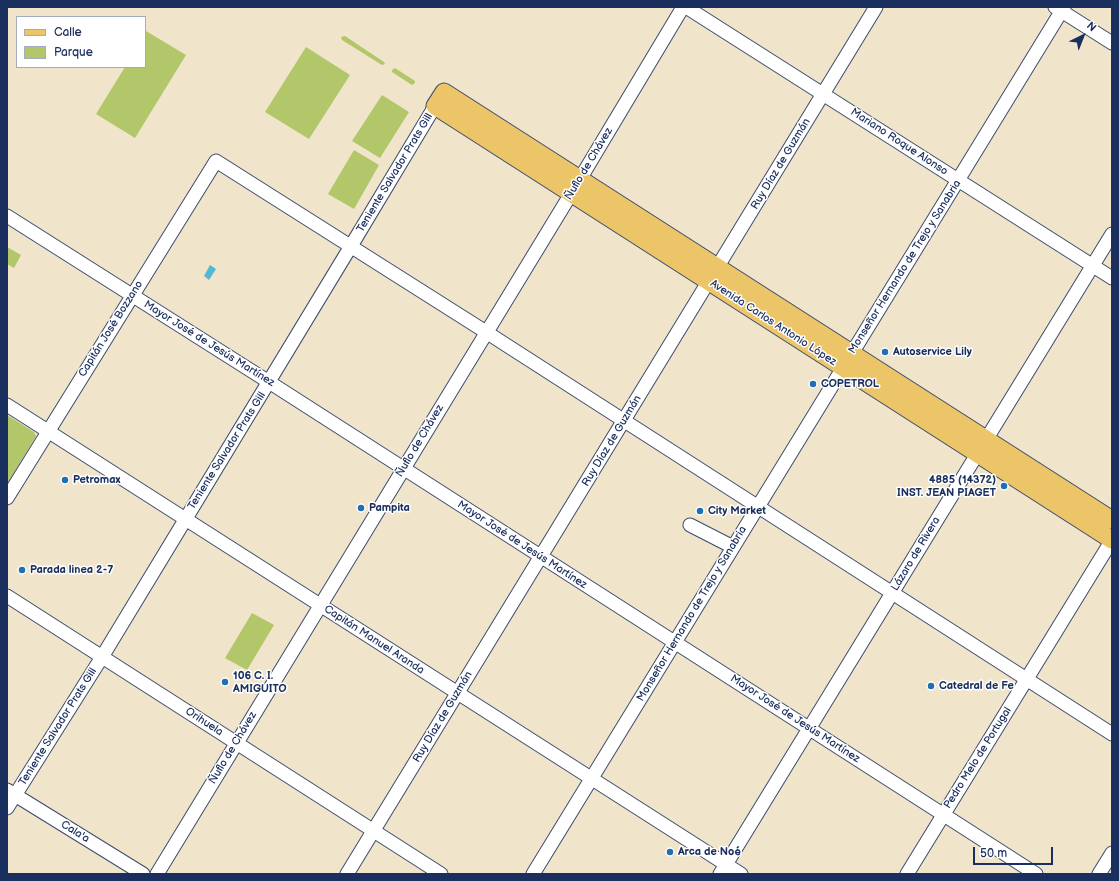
<!DOCTYPE html>
<html>
<head>
<meta charset="utf-8">
<style>
  body { margin:0 }
  #map { position:relative; width:1119px; height:881px; overflow:hidden; background:#f0e5ca; font-family:"Balsamiq Sans",sans-serif }
  canvas { display:block }
  .frame { position:absolute; inset:0; border:8px solid #1b2f5e; pointer-events:none }
  .legend { position:absolute; left:16px; top:16px; width:130px; height:52px; box-sizing:border-box; background:#fff; border:1px solid #a4acbf; margin:0; padding:5px 7px; list-style:none; font-size:12px; color:#1b2f5e }
  .legend li { display:flex; align-items:center; gap:8px; height:20px }
  .legend b { width:20px; border:1px solid #a4acbf }
  .north { position:absolute; left:1063px; top:16px; width:40px; height:40px; -webkit-text-stroke:3px #fff; paint-order:stroke; rotate:43deg; font-size:11px; font-weight:700; line-height:16px; text-align:center; color:#1b2f5e }
  .north::after { content:''; display:block; margin:auto; width:14px; height:18px; background:#1b2f5e; clip-path:polygon(50% 0,100% 100%,50% 72%,0 100%) }
  .scale { position:absolute; left:973px; top:847px; width:80px; height:18px; box-sizing:border-box; border:2px solid #1b2f5e; border-top:0; padding-left:5px; font-size:12px; line-height:14px; white-space:nowrap; color:#1b2f5e; -webkit-text-stroke:3px #fff; paint-order:stroke }
</style>
</head>
<body>
<div id="map">
<canvas width="1119" height="881"></canvas>
<div class="frame"></div>
<ul class="legend">
<li><b style="height:5px;background:#edc569"></b>Calle</li>
<li><b style="height:11px;background:#b2c66a"></b>Parque</li>
</ul>
<div class="north">N</div>
<div class="scale">50 m</div>
</div>
<script>
const c = document.querySelector('canvas').getContext('2d');
c.lineJoin = 'round';
function fillPath(path, color) { c.fillStyle = color; c.fill(path, 'evenodd'); }
function trace(path, color, width, dash) { c.strokeStyle = color; c.lineWidth = width; c.lineCap = dash ? 'butt' : 'round'; c.setLineDash(dash || []); c.stroke(path); }
function drawText(font, color, halo, rows, align = 'center') {
  c.font = font + ' "Balsamiq Sans",sans-serif'; c.lineWidth = 3; c.setLineDash([]); c.textBaseline = 'middle'; c.strokeStyle = halo; c.fillStyle = color; for (const [text, x, y, turn = 0] of rows) {
    c.save(); c.translate(x, y); c.rotate((+turn || 0) * Math.PI / 180); c.textAlign = isNaN(turn) ? turn : align; if (halo) c.strokeText(text, 0, 0); c.fillText(text, 0, 0); c.restore();
  }
}
const green = new Path2D(`
  M146,31L186,55L135,138L96,114L125,67H145V34Z
  M345,36L384,62L385,64L382,65L342,40L341,37Z
  M306,47L350,75L309,139L265,112Z
  M395,68L415,81V83L412,85L392,72V70Z
  M382,95L409,112L380,158L352,141Z
  M354,150L379,165L354,209L328,194Z
  M7,247L21,255L14,268L7,264Z
  M7,415L34,432L36,436L7,484Z
  M252,613L274,625L247,670L225,658Z`);
const water = new Path2D(`
  M210,265L216,269L209,280L204,276Z`);
const minor = new Path2D(`
  M686,7L1112,278
  M1055,7L1112,43
  M7,216L269,382L1036,874
  M7,405L741,874
  M7,498L216,161L486,332L1112,734
  M690,525L733,547
  M7,596L441,874
  M7,790L143,874
  M7,808L102,657L351,246L435,106
  M157,874L580,179L683,7
  M347,874L876,7
  M533,874L1064,7
  M720,874L1112,234
  M907,874L1112,540
  M1099,874L1112,853`);
const major = new Path2D(`
  M1112,520L444,92L435,106L1112,540`);
const markers = [
  [885,352,4,"#1f6fb2"],
  [813,384,4,"#1f6fb2"],
  [65,480,4,"#1f6fb2"],
  [1004,486,4,"#1f6fb2"],
  [361,508,4,"#1f6fb2"],
  [700,511,4,"#1f6fb2"],
  [22,570,4,"#1f6fb2"],
  [225,682,4,"#1f6fb2"],
  [931,686,4,"#1f6fb2"],
  [670,852,4,"#1f6fb2"]
];
const streetNames = [
  ["Mariano Roque Alonso",899,142,33],
  ["Ñuflo de Chávez",589,164,-59],
  ["Ruy Díaz de Guzmán",781,164,-59],
  ["Teniente Salvador Prats Gill",395,173,-59],
  ["Monseñor Hernando de Trejo y Sanabria",905,267,-58],
  ["Avenida Carlos Antonio López",773,323,33],
  ["Capitán José Bozzano",111,329,-58],
  ["Mayor José de Jesús Martínez",209,344,32],
  ["Ñuflo de Chávez",420,441,-59],
  ["Ruy Díaz de Guzmán",612,441,-59],
  ["Teniente Salvador Prats Gill",227,451,-58],
  ["Mayor José de Jesús Martínez",522,545,33],
  ["Lázaro de Rivera",916,554,-59],
  ["Monseñor Hernando de Trejo y Sanabria",692,614,-59],
  ["Capitán Manuel Aranda",374,640,33],
  ["Ruy Díaz de Guzmán",443,717,-59],
  ["Mayor José de Jesús Martínez",795,719,33],
  ["Orihuela",204,722,33],
  ["Teniente Salvador Prats Gill",58,727,-58],
  ["Ñuflo de Chávez",233,748,-59],
  ["Pedro Melo de Portugal",978,758,-58],
  ["Cala'a",75,832,32]
];
const poiNames = [
  ["Autoservice Lily",893,352],
  ["COPETROL",821,384],
  ["Petromax",73,480],
  ["4885 (14372)",996,480,"right"],
  ["INST. JEAN PIAGET",996,493,"right"],
  ["Pampita",369,508],
  ["City Market",708,511],
  ["Parada linea 2-7",30,570],
  ["106 C. I.",233,676],
  ["AMIGUITO",233,689],
  ["Catedral de Fe",939,686],
  ["Arca de Noé",678,852]
];
fillPath(green, '#b2c66a');
fillPath(water, '#53b9d2');
trace(minor, '#3b4a6e', 15);
trace(major, '#3b4a6e', 19);
trace(minor, '#fff', 13);
trace(major, '#edc569', 17);
for (const [x, y, r, color] of markers) { const dot = new Path2D(); dot.arc(x, y, r, 0, 2 * Math.PI); c.fillStyle = color; c.fill(dot); trace(dot, '#fff', 1.5); }
drawText('11px', '#1b2f5e', '#fff', streetNames);
drawText('bold 11px', '#1b2f5e', '#fff', poiNames, 'left');
</script>
</body>
</html>
